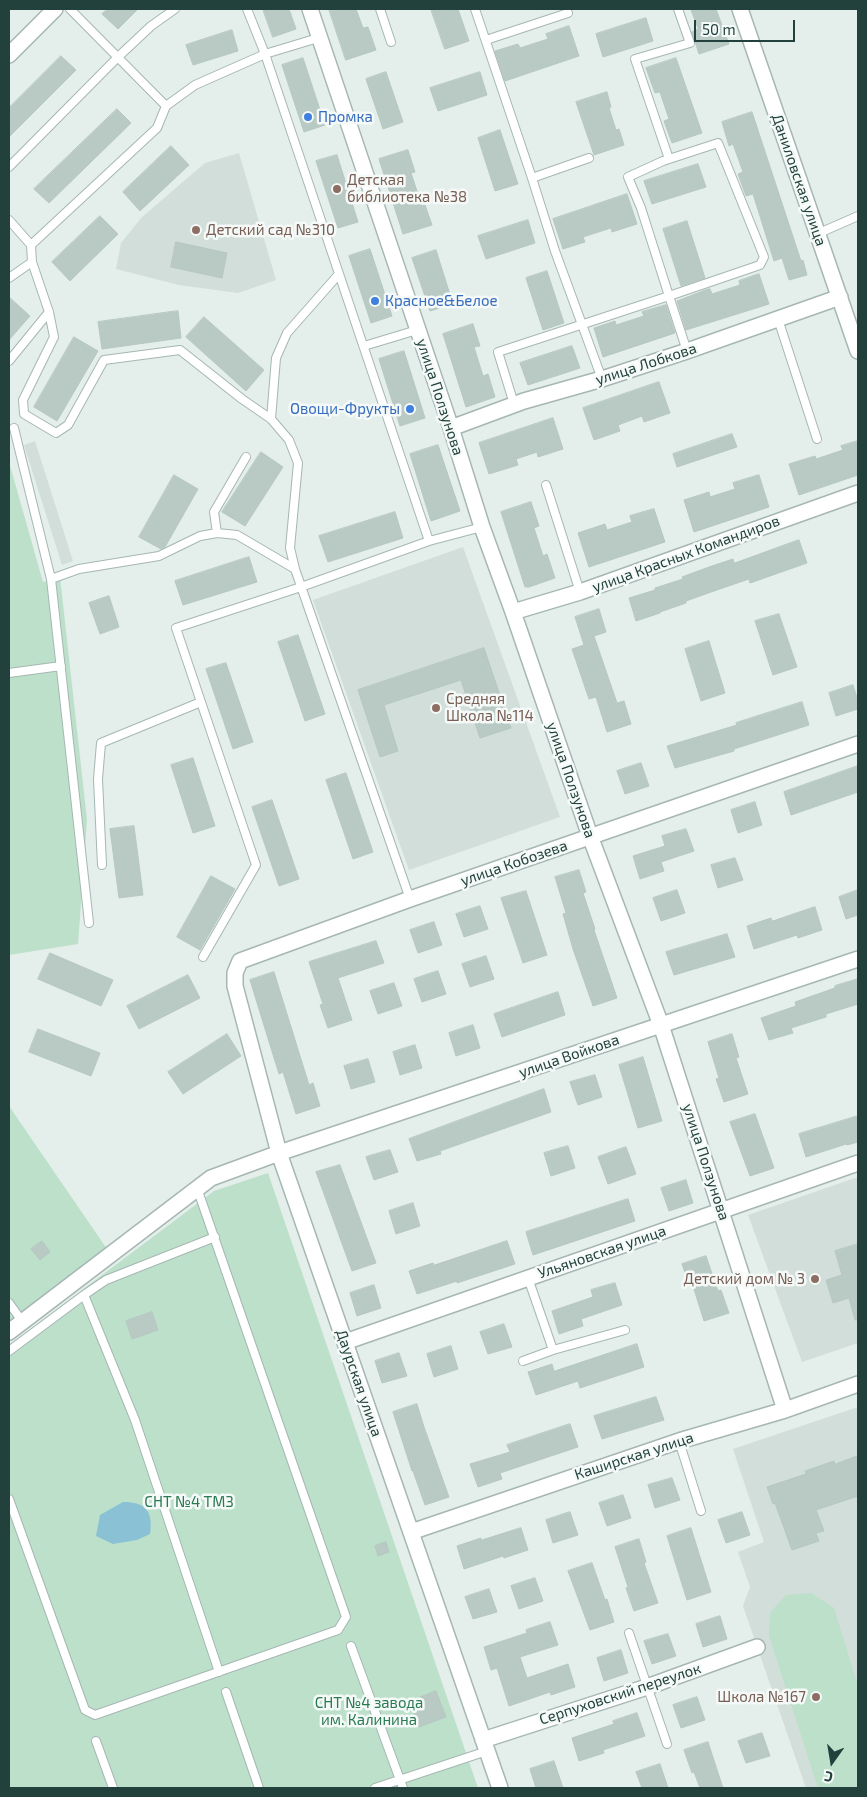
<!DOCTYPE html>
<html>
<head>
<meta charset="utf-8">
<style>
  body { margin:0 }
  #map { position:relative; width:867px; height:1797px; overflow:hidden; background:#e4eeeb; font-family:"Exo 2",sans-serif }
  canvas { display:block }
  .frame { position:absolute; inset:0; border:10px solid #22413c; pointer-events:none }
  .north { position:absolute; left:807px; top:1737px; width:50px; height:50px; -webkit-text-stroke:4px #f5faf8; paint-order:stroke; rotate:193deg; font-size:14px; font-weight:700; line-height:20px; text-align:center; color:#22413c }
  .north::after { content:''; display:block; margin:auto; width:18px; height:22px; background:#22413c; clip-path:polygon(50% 0,100% 100%,50% 72%,0 100%) }
  .scale { position:absolute; left:694px; top:20px; width:101px; height:22px; box-sizing:border-box; border:2px solid #22413c; border-top:0; padding-left:6px; font-size:15px; line-height:18px; white-space:nowrap; color:#22413c; -webkit-text-stroke:4px #f5faf8; paint-order:stroke }
</style>
</head>
<body>
<div id="map">
<canvas width="867" height="1797"></canvas>
<div class="frame"></div>
<div class="north">С</div>
<div class="scale">50 m</div>
</div>
<script>
const c = document.querySelector('canvas').getContext('2d');
c.lineJoin = 'round';
function fillPath(path, color) { c.fillStyle = color; c.fill(path, 'evenodd'); }
function trace(path, color, width, dash) { c.strokeStyle = color; c.lineWidth = width; c.lineCap = dash ? 'butt' : 'round'; c.setLineDash(dash || []); c.stroke(path); }
function drawText(font, color, halo, rows, align = 'center') {
  c.font = font + ' "Exo 2",sans-serif'; c.lineWidth = 5; c.setLineDash([]); c.textBaseline = 'middle'; c.strokeStyle = halo; c.fillStyle = color; for (const [text, x, y, turn = 0] of rows) {
    c.save(); c.translate(x, y); c.rotate((+turn || 0) * Math.PI / 180); c.textAlign = isNaN(turn) ? turn : align; if (halo) c.strokeText(text, 0, 0); c.fillText(text, 0, 0); c.restore();
  }
}
const built = new Path2D(`
  M239,153L276,280L238,293L179,285L116,269L121,243L142,217L205,163Z
  M35,441L73,561L62,565L24,445Z
  M463,547L560,817L409,870L313,600Z
  M858,1177V1343L802,1362L748,1215Z
  M858,1407V1788H806L743,1606L750,1587L738,1552L764,1542L733,1449Z`);
const green = new Path2D(`
  M9,462L43,582L60,577L87,820L78,944L9,955Z
  M9,1106L107,1249L9,1321Z
  M268,1173L478,1788H9V1345L214,1191Z
  M811,1593L834,1608L858,1686V1788H818L769,1636L770,1613L786,1595Z`);
const water = new Path2D(`
  M123,1502C146,1502 153,1511 150,1534L137,1540L113,1544L96,1536L100,1515Z`);
const building = new Path2D(`
  M108,9H138L118,29L102,14Z
  M263,9H289L296,29L273,37Z
  M329,9H356L363,28L368,27L376,50L346,60Z
  M431,9H458L469,41L445,49Z
  M691,9H716L729,44L699,54L692,32L698,29Z
  M646,18L653,41L603,57L596,34Z
  M569,26L579,56L505,81L495,51L518,44L520,48L548,39L546,34Z
  M232,30L238,51L193,65L186,45Z
  M61,56L76,70L9,137V108Z
  M303,58L325,125L304,132L282,65Z
  M676,58L702,133L672,143L664,121L669,119L660,92L655,93L646,68Z
  M386,72L403,122L383,129L366,79Z
  M480,72L487,95L438,111L430,88Z
  M607,92L611,107L609,108L616,130L619,129L624,145L594,155L576,102Z
  M117,109L131,123L49,203L34,189Z
  M752,112L801,261L803,260L807,275L789,280L782,258L774,261L753,194L746,196L738,174L743,172L733,144L729,146L722,122Z
  M500,130L518,184L495,191L478,138Z
  M171,146L189,165L140,211L123,192Z
  M408,150L415,172L411,173L422,206L425,205L432,225L403,234L379,159Z
  M337,155L358,222L338,228L316,161Z
  M698,164L706,187L652,204L644,181Z
  M627,194L637,224L612,232L611,228L583,237L585,242L563,249L553,219Z
  M100,216L118,234L70,281L52,262Z
  M528,220L535,243L486,259L478,236Z
  M687,221L705,278L681,286L663,229Z
  M176,242L227,253L222,278L171,267Z
  M370,249L392,316L371,323L349,256Z
  M436,250L453,304L430,311L412,258Z
  M547,271L564,323L543,330L526,278Z
  M759,274L769,304L686,330L677,301L708,289H710L712,294L740,285L739,281Z
  M9,297L30,316L9,340Z
  M666,305L675,333L603,357L594,328L615,321L616,325L644,316L642,312Z
  M178,311L181,338L102,349L98,322Z
  M204,317L264,370L246,391L186,337Z
  M473,324L480,346L474,347L483,376L488,374L495,397L466,407L443,334Z
  M74,337L98,351L57,421L34,407Z
  M572,346L580,368L528,385L520,363Z
  M404,351L425,418L400,426L379,359Z
  M659,382L670,413L644,422L642,416L618,425L620,431L594,440L583,408Z
  M553,418L563,449L538,457L537,452L516,459L518,465L489,474L479,443Z
  M732,434L737,447L677,467L673,454Z
  M858,441V475L799,495L789,464L815,456L816,459L843,450L841,446Z
  M438,445L460,511L431,521L410,454Z
  M261,452L283,467L245,526L222,512Z
  M174,475L198,489L165,547L161,549L139,537Z
  M759,475L769,507L694,532L684,500L709,492L710,497L735,489L733,483Z
  M531,502L539,526L534,528L543,556L547,554L555,578L529,587H525L501,512Z
  M654,509L665,542L589,567L578,533L605,524L607,530L632,522L630,516Z
  M395,512L403,538L328,562L319,536Z
  M799,540L807,563L750,583L749,579L714,591L686,601V603L660,612V613L636,621L629,598L655,590V588L683,579L682,577L709,567L733,559L734,563Z
  M249,557L257,582L183,605L175,581Z
  M109,596L119,627L100,634L89,603Z
  M599,609L606,632L594,636L617,703L624,701L631,724L607,732L596,697L589,699L572,649L584,645L575,617Z
  M779,614L797,667L773,675L755,621Z
  M298,635L325,714L305,721L278,642Z
  M709,641L725,693L701,701L685,649Z
  M484,648L511,728L480,738L461,680L384,705L398,751L380,757L358,690Z
  M226,663L253,742L233,749L206,669Z
  M853,685L858,701V709L836,716L829,693Z
  M802,702L809,725L734,749V751L675,768L667,746L737,725L736,723Z
  M193,758L215,826L193,833L171,765Z
  M641,763L649,786L625,794L617,771Z
  M858,766V792L791,815L784,792Z
  M346,773L373,852L353,859L326,780Z
  M272,800L299,879L279,886L252,807Z
  M755,802L762,825L738,833L731,810Z
  M134,826L143,895L119,898L110,829Z
  M686,829L694,851L661,862L664,871L640,879L633,856L665,846L662,836Z
  M735,858L743,880L718,888L711,865Z
  M579,870L586,892L583,893L595,929L594,930L617,998L593,1006L573,949L563,914L566,913L555,877Z
  M211,876L235,889L200,950L177,937Z
  M677,890L685,913L661,921L653,898Z
  M858,890V915L846,919L839,897Z
  M526,891L547,955L523,963L501,898Z
  M480,906L488,929L464,937L456,914Z
  M815,907L822,930L798,938L797,935L754,949L747,926L771,918L772,921Z
  M434,922L442,945L418,953L410,930Z
  M727,934L735,957L674,975L666,952Z
  M376,941L384,963L338,978L352,1020L328,1028L320,1005L323,1004L309,962Z
  M50,953L113,980L101,1006L38,979Z
  M486,956L494,979L470,987L462,964Z
  M438,971L446,994L422,1002L414,979Z
  M274,972L309,1085L313,1083L320,1106L296,1114L283,1072L279,1074L250,980Z
  M188,975L200,998L139,1029L127,1006Z
  M858,979V1004L826,1014V1017L791,1028L793,1033L769,1040L761,1018L796,1006L795,1002L835,988V986Z
  M394,983L402,1006L378,1014L370,991Z
  M558,992L565,1015L502,1037L494,1014Z
  M473,1025L480,1048L456,1056L449,1033Z
  M38,1029L100,1053L91,1076L29,1052Z
  M227,1034L241,1056L183,1094L168,1072Z
  M732,1034L739,1057L736,1058L748,1094L724,1102L716,1079L719,1078L708,1042Z
  M415,1045L422,1068L400,1075L393,1052Z
  M643,1057L662,1121L638,1128L619,1065Z
  M368,1059L375,1082L351,1089L344,1066Z
  M595,1075L602,1097L578,1105L570,1082Z
  M544,1089L551,1112L440,1151L441,1154L417,1161L409,1139Z
  M755,1114L774,1168L750,1176L730,1122Z
  M858,1116V1142L847,1145L846,1144L806,1157L799,1134Z
  M568,1146L575,1168L551,1176L544,1153Z
  M626,1147L636,1174L608,1184L598,1157Z
  M390,1150L398,1172L374,1180L366,1157Z
  M340,1165L376,1263L352,1271L316,1172Z
  M686,1180L693,1203L669,1211L661,1188Z
  M628,1199L635,1221L533,1255L526,1232Z
  M413,1203L420,1226L396,1234L389,1211Z
  M42,1241L50,1252L40,1260L31,1249Z
  M507,1241L515,1264L457,1283V1281L417,1294L409,1271L433,1263L434,1265Z
  M858,1244V1320H855L849,1298L833,1303L826,1280L842,1275L835,1251Z
  M706,1256L718,1291L721,1290L729,1313L704,1321L693,1286L690,1287L682,1264Z
  M615,1283L622,1305L581,1319L583,1326L559,1334L552,1311L593,1297L591,1290Z
  M374,1285L381,1308L357,1316L350,1293Z
  M152,1312L158,1330L132,1339L126,1321Z
  M504,1324L512,1347L488,1354L480,1332Z
  M637,1344L644,1367L580,1388L578,1381L536,1395L528,1372L552,1364L554,1371Z
  M451,1346L458,1369L434,1377L427,1354Z
  M399,1353L407,1376L382,1383L375,1361Z
  M656,1397L664,1420L602,1439L594,1416Z
  M417,1404L424,1427L449,1497L425,1505L413,1471H412L393,1412Z
  M570,1424L578,1447L500,1473L502,1479L478,1487L470,1464L510,1452L507,1445Z
  M858,1456V1496L816,1510L824,1531L816,1533L819,1541L792,1550L775,1503L773,1504L767,1487L806,1474L805,1471L834,1461L835,1464Z
  M672,1478L680,1500L655,1508L648,1485Z
  M623,1495L631,1518L607,1526L599,1503Z
  M570,1512L578,1535L553,1543L546,1520Z
  M742,1512L750,1535L726,1543L718,1520Z
  M521,1528L528,1550L504,1558L503,1556L464,1569L457,1546L481,1538V1540Z
  M691,1528L711,1592L687,1600L667,1536Z
  M639,1539L646,1562L644,1563L658,1603L634,1611L626,1588L628,1587L615,1547Z
  M386,1542L389,1552L378,1556L375,1546Z
  M592,1563L605,1600L607,1599L614,1622L590,1630L568,1571Z
  M535,1578L543,1601L519,1609L511,1586Z
  M489,1589L497,1612L473,1619L465,1597Z
  M720,1616L727,1639L703,1647L696,1624Z
  M550,1622L558,1645L520,1657L527,1678L568,1664L575,1687L551,1695L550,1692L509,1706L497,1668L491,1670L484,1647L527,1633L526,1630Z
  M668,1634L676,1656L652,1664L644,1641Z
  M621,1650L628,1673L604,1681L597,1658Z
  M436,1691L446,1717L419,1727L409,1702Z
  M697,1697L705,1720L681,1728L673,1705Z
  M637,1713L645,1736L603,1750L604,1753L579,1761L572,1738L614,1724L613,1721Z
  M762,1733L770,1756L746,1763L738,1741Z
  M708,1742L723,1788H700L694,1772L692,1773L684,1750Z
  M554,1761L563,1788H536L530,1769Z
  M660,1764L668,1788H642L636,1772Z`);
const lane = new Path2D(`
  M70,9L166,106L195,85L265,54L318,38
  M247,9L265,54L429,541
  M380,9L391,42
  M475,9L532,178L555,251L602,379
  M486,40L568,13
  M669,159L635,59L690,43L678,9
  M9,167L118,57L151,26L175,9
  M532,178L589,158
  M9,220L31,245L32,262L49,312L54,337L23,400L24,414L56,433L68,425L104,360L180,350L242,399L271,419L289,440L298,463L290,548L295,569L410,899
  M817,234L858,216
  M31,245L157,128L166,106
  M9,278L32,262
  M778,319L817,439
  M364,346L417,330
  M9,361L49,312
  M514,404L498,352L669,296L641,208L628,177L663,161L718,143L764,257L760,265L669,296L687,351
  M271,419L276,358L287,333L339,274
  M14,428L51,579L89,923
  M546,485L580,592
  M217,533L214,512L246,457
  M51,579L79,569L159,556L200,536L217,533L237,535L295,569
  M9,673L61,666
  M102,865L98,779L101,743L201,702
  M203,957L256,865L176,628L301,587L429,541L482,527
  M528,1278L553,1350
  M84,1295L135,1420L219,1672
  M9,1303L22,1321
  M9,1351L84,1295L106,1280L215,1237
  M523,1361L553,1350L625,1330
  M679,1441L701,1511
  M9,1499L85,1710L95,1715L338,1630L346,1617L197,1188
  M629,1633L667,1744
  M351,1646L403,1788
  M226,1692L259,1788
  M96,1741L113,1788
  M375,1788L487,1751`);
const street = new Path2D(`
  M310,9L451,428L482,527L513,612L590,836L661,1025L785,1410
  M740,9L858,351
  M9,55L55,9
  M451,428L524,401L602,379L687,351L840,297
  M513,612L580,592L858,493
  M9,1332L211,1178L279,1153L858,959
  M345,1342L858,1163
  M411,1532L679,1441L785,1410L858,1384
  M483,1740L647,1687L757,1647
  M500,1788L279,1153L235,986V973L240,961L410,899L858,744`);
const markers = [
  [308,117,5,"#3f7fe0"],
  [337,189,5,"#8d6e63"],
  [196,230,5,"#8d6e63"],
  [375,301,5,"#3f7fe0"],
  [410,409,5,"#3f7fe0"],
  [436,708,5,"#8d6e63"],
  [815,1279,5,"#8d6e63"],
  [816,1697,5,"#8d6e63"]
];
const shopNames = [
  ["Промка",318,117],
  ["Красное&Белое",385,301],
  ["Овощи-Фрукты",400,409,"right"]
];
const educationNames = [
  ["Детская",347,180],
  ["библиотека №38",347,197],
  ["Детский сад №310",206,230],
  ["Средняя",446,699],
  ["Школа №114",446,716],
  ["Детский дом № 3",805,1279,"right"],
  ["Школа №167",806,1697,"right"]
];
const streetNames = [
  ["Даниловская улица",799,180,71],
  ["улица Лобкова",646,364,-18],
  ["улица Ползунова",440,397,72],
  ["улица Красных Командиров",686,554,-20],
  ["улица Ползунова",571,780,71],
  ["улица Кобозева",514,863,-19],
  ["улица Войкова",569,1056,-19],
  ["улица Ползунова",706,1162,72],
  ["Ульяновская улица",602,1252,-19],
  ["Даурская улица",359,1383,71],
  ["Каширская улица",634,1456,-18],
  ["Серпуховский переулок",620,1694,-18]
];
const parkNames = [
  ["СНТ №4 ТМЗ",189,1502],
  ["СНТ №4 завода",369,1703],
  ["им. Калинина",369,1720]
];
fillPath(built, '#d2deda');
fillPath(green, '#bce0ca');
fillPath(water, '#8ac1d5');
fillPath(building, '#b9c9c4');
trace(building, '#b6c8c3', 1);
trace(lane, '#a6b7b3', 10);
trace(street, '#a6b7b3', 18);
trace(lane, '#fff', 8);
trace(street, '#fff', 15);
for (const [x, y, r, color] of markers) { const dot = new Path2D(); dot.arc(x, y, r, 0, 2 * Math.PI); c.fillStyle = color; c.fill(dot); trace(dot, '#f5faf8', 2); }
drawText('15px', '#366cbe', '#f5faf8', shopNames, 'left');
drawText('15px', '#785e54', '#f5faf8', educationNames, 'left');
drawText('15px', '#22413c', '#f5faf8', streetNames);
drawText('15px', '#2a7a52', '#f5faf8', parkNames);
</script>
</body>
</html>
